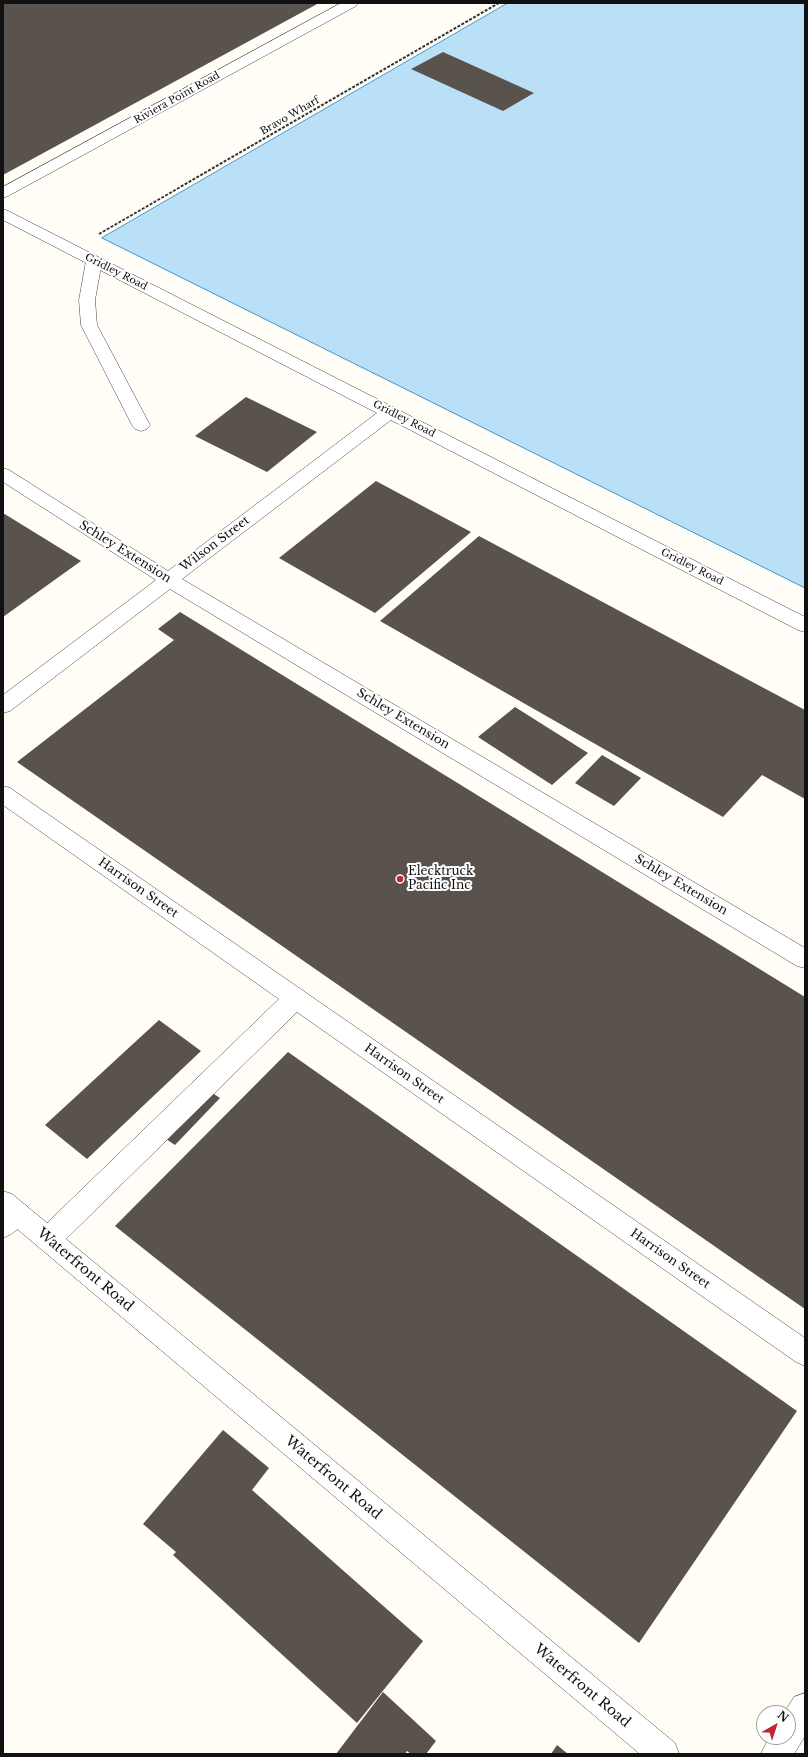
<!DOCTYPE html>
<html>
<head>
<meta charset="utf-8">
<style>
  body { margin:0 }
  #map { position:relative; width:808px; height:1757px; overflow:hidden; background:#fffdf5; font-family:"Libre Baskerville",serif }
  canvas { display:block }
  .frame { position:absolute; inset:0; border:4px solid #111; pointer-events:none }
  .north { position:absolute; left:756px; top:1705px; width:40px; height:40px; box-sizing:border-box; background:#fff; border:1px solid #a0a0a0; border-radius:50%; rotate:39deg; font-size:11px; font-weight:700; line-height:16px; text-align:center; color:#111 }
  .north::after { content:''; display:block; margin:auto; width:14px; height:18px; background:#c4262e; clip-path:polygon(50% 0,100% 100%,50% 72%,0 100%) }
</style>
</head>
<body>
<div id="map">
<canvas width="808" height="1757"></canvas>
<div class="frame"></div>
<div class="north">N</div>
</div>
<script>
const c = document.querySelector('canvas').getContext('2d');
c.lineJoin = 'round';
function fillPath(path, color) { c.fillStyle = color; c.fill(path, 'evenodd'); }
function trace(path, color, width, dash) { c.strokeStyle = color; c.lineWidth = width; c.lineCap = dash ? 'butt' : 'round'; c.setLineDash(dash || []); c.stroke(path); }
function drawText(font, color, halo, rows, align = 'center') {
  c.font = font + ' "Libre Baskerville",serif'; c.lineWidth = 4; c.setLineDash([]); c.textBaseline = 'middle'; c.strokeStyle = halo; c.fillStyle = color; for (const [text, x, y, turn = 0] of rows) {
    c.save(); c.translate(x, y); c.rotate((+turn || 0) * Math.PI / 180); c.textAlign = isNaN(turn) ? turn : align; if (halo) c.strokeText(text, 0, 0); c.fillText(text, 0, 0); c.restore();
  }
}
const water = new Path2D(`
  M508,3H805V588L102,238Z`);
const building = new Path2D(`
  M3,3H319L3,175Z
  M443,52L534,93L503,111L411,69Z
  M246,397L317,432L267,472L195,436Z
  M376,481L471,532L375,613L279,558Z
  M3,513L81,561L3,617Z
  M479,536L805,710V799L762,775L723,817L380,621Z
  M180,612L805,997V1309L17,762L174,640L158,629Z
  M515,707L588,753L552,785L478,737Z
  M602,755L641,778L614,806L575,783Z
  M159,1020L201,1051L87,1159L45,1125Z
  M288,1052L797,1411L639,1643L115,1226Z
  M205,1088L220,1098L175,1145L160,1135Z
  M223,1430L269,1468L252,1490L423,1641L357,1723L173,1555L176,1552L143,1524Z
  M383,1692L436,1741L426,1754H411L407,1751L405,1754H336Z
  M557,1745L568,1754H551Z`);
const path = new Path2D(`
  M99,234L499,3`);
const lane = new Path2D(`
  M94,256L100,258L102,261L95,300L97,325L150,425L147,429L141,431L135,429L132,425L81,325L79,300L86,261L88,258Z
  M17,1202L26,1205L30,1213C24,1225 15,1233 3,1238V1210L8,1205Z`);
const street = new Path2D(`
  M341,3H358L356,6L8,196L3,198V187Z
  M3,209L8,211L805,617V632L798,630L391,420L182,579L805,948V968L797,966L170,589L10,711L3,713V695L156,580L3,482V468L9,470L168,571L377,413L3,220Z
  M3,786L10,788L805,1338V1366L796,1362L297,1012L66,1239L675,1743L679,1754H640L3,1217V1191L12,1194L47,1223L279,999L3,805Z
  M805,1693V1736L794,1754H761L769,1737H788V1713H784L794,1697Z`);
const markers = [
  [400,879,4,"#c4262e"]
];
const farStreetnames = [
  ["Riviera Point Road",177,98,-29],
  ["Bravo Wharf",290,116,-30],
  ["Gridley Road",116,272,27],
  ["Gridley Road",404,419,27],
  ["Gridley Road",692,567,27]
];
const streetNames = [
  ["Wilson Street",215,544,-37],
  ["Schley Extension",125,552,32],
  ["Schley Extension",403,719,31],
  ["Schley Extension",681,885,31],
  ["Harrison Street",138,888,35],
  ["Harrison Street",404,1074,35],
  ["Harrison Street",670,1259,35]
];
const poiNames = [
  ["Elecktruck",408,872],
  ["Pacific Inc",408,886]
];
const nearStreetnames = [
  ["Waterfront Road",85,1270,40],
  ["Waterfront Road",333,1478,40],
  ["Waterfront Road",582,1686,40]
];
fillPath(water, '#b9e0f7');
trace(water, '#3f96cf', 1);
fillPath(building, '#5a524d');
trace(lane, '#444', 1);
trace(street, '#444', 1);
trace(path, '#333', 2, [3, 1.5]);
fillPath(lane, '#fff');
fillPath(street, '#fff');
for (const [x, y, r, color] of markers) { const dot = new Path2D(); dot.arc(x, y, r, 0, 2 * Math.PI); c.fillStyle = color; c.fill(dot); trace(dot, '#fff', 1.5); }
drawText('10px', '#111', '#fff', farStreetnames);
drawText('12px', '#111', '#fff', streetNames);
drawText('12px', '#111', '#fff', poiNames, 'left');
drawText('14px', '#111', '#fff', nearStreetnames);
</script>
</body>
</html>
